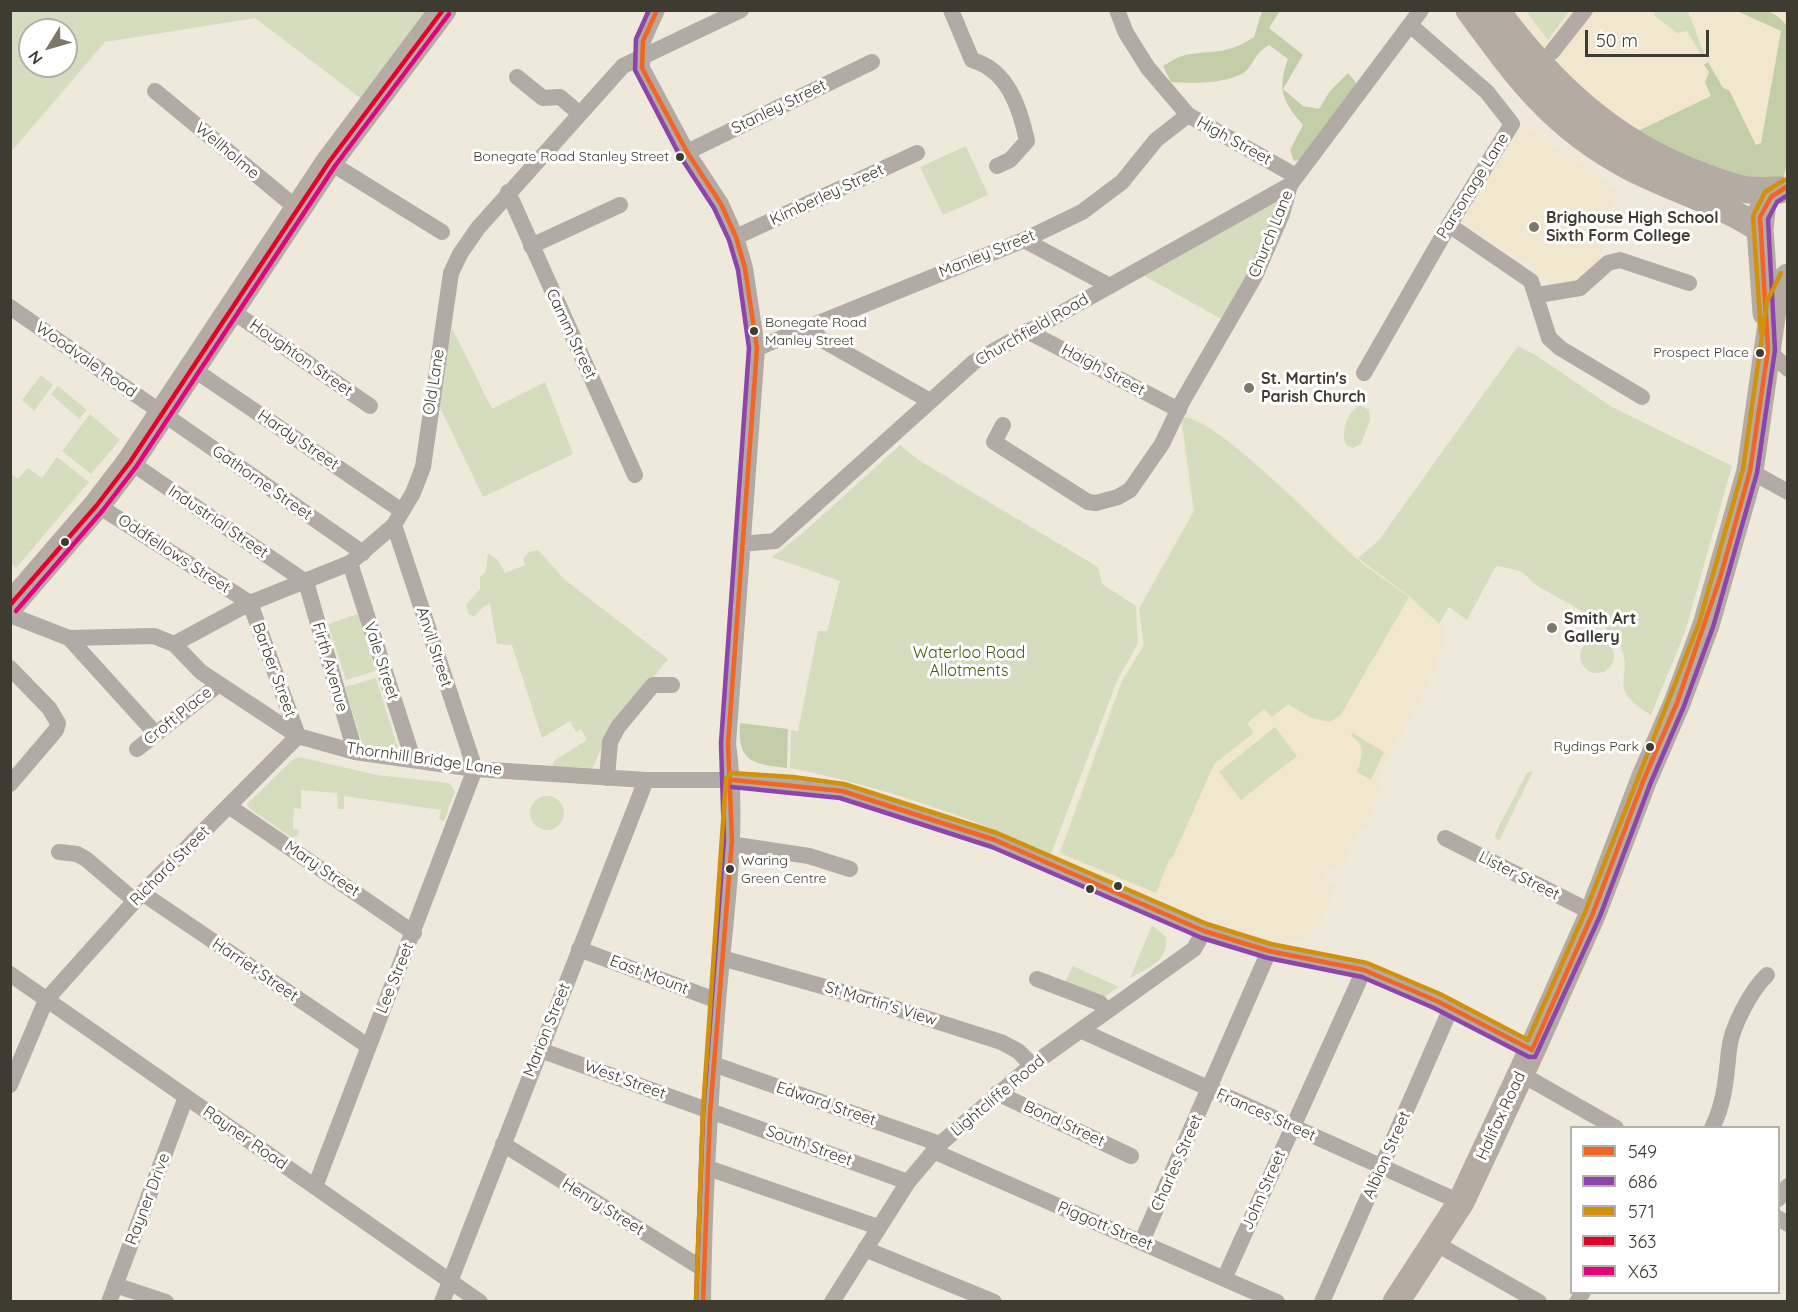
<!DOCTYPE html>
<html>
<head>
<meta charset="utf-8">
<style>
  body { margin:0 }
  #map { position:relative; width:1798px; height:1312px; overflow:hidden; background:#eee9da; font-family:Quicksand,sans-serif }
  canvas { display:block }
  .frame { position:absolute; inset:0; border:12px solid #3e3b30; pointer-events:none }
  .legend { position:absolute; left:1570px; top:1126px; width:210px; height:168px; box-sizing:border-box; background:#fff; border:2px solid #b2b1ac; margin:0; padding:8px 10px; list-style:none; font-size:18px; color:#3e3b30 }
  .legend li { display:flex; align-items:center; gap:12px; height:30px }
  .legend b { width:30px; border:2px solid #b2b1ac }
  .north { position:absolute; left:18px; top:18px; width:60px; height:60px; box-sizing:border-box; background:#fff; border:2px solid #b2b1ac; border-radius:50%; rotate:233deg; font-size:16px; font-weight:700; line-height:24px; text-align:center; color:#3e3b30 }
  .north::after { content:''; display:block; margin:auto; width:21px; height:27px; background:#7c786c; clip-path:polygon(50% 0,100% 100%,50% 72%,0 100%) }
  .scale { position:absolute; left:1585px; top:30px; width:124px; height:27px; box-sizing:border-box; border:3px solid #3e3b30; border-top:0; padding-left:8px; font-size:18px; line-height:21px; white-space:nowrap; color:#3e3b30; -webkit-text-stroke:4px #fff; paint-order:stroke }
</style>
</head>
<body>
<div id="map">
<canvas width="1798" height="1312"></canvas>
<div class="frame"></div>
<ul class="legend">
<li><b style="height:8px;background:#f26522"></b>549</li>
<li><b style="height:8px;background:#8e44ad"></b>686</li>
<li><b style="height:8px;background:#d2910a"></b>571</li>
<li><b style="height:8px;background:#e4002b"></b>363</li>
<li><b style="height:8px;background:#e5007d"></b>X63</li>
</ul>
<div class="north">N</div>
<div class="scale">50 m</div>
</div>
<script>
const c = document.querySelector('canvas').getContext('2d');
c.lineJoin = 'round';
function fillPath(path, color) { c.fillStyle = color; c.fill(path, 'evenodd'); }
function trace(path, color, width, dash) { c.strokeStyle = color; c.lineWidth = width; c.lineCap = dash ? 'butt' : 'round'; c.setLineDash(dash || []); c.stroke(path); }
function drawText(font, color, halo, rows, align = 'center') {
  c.font = font + ' Quicksand,sans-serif'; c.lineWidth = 6; c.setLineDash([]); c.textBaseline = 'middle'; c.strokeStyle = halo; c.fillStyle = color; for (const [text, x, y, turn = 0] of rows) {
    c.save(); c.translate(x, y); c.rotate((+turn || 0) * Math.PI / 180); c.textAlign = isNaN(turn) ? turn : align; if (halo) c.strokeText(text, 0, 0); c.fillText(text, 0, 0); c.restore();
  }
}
const built = new Path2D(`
  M1496,11H1787V187L1644,149Z
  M1523,125L1620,192L1598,227L1605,232L1599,259L1585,279L1556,287L1534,271L1535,268L1462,222L1489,176Z
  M1187,415L1199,419L1271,476L1358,558L1409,596L1447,630L1432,679L1377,777L1381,786L1366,826L1361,829L1352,843L1347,861L1327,869L1324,884H1334L1331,898L1317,928L1304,940L1276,942L1222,925L1056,856L1121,681L1142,645L1137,608L1192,511L1179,416Z`);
const green = new Path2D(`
  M10,11H443L371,106L255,18L105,42L11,152ZM30,30H66V66H30Z
  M1526,11H1569L1548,40Z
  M1656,11H1688L1704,53L1701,55L1687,31L1677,33L1654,15Z
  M966,146L988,195L943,215L920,167Z
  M1290,185L1228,323L1136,271Z
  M452,328L492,409L545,382L573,454L483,497L438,403Z
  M1518,346L1537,356L1612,407L1732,466L1685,632L1651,715C1603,686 1636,678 1620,646C1607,620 1560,600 1536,585C1531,582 1528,576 1523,573C1515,569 1505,567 1496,566L1467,620L1449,607L1439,624L1409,596L1358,558L1379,540Z
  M41,375L53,385L34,411L22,400Z
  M58,386L87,410L79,419L51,394Z
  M1360,405L1369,410L1370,420L1361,444L1353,448L1347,446C1339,435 1348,410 1360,405Z
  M90,414L120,440L91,474L62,451Z
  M1181,417C1215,414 1327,533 1357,559C1373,573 1392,584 1409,597L1340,716L1329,722L1309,717L1288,704L1272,717L1264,709L1247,723L1254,733L1214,764L1173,857L1169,860L1156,893L1060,853L1122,681L1144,645L1139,609L1194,511Z
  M900,445L920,461L1098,567L1102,584L1136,606L1138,643L1117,681L1051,854C967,816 880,786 790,768L791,730L798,731L818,631H827L840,581L772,557L804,532Z
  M57,457L89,482L16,568L11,563V474L18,479L28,468L42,478Z
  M538,550L565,580L668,659L605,738L593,768L552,766L555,760L587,740L581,729L576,732L570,721L542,738L512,645L497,644L490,604L484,606L474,617L468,613L466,605L480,589V577L486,571L488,553L498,560L505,573L525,565L523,559L529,552Z
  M358,614L375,671L346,680L328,624Z
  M1580 656a17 17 0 1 1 34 0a17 17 0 1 1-34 0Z
  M376,678L399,752L363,747L345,687Z
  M1275,727L1297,756L1241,800L1219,772Z
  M1353,733L1384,752L1371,780L1357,772C1362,758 1366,744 1351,736Z
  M299,757L377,775L449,783L455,791L444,821L439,819L441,810L344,796V809H338L337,793L301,790V809L294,808L293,829L299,830L298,835L292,838L249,808L247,804L291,761Z
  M1533,771L1499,841L1495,837L1497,830L1527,773Z
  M530 813a17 17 0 1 1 34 0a17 17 0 1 1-34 0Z
  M1152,925L1166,937C1169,961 1148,968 1130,978Z
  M1073,966L1119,987L1104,997L1065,982Z`);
const forest = new Path2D(`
  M1262,11H1280L1269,28L1303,55L1283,89L1303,106L1319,109L1330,91L1348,73L1356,82L1354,90L1300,160L1294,161L1290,150L1303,125C1282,102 1277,88 1288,59L1269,45C1256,53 1257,57 1248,69C1235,84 1189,84 1171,82L1163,66C1170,62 1177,57 1185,55C1214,50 1227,55 1254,37Z
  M1737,11C1760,11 1772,6 1787,26L1788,159L1782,183L1749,186L1636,132L1711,96L1705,82L1709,72L1704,65L1708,62L1723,88L1729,90L1754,141L1756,145L1761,143L1781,31Z
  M740,723L788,729L787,768C753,764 737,762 740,723Z`);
const minor = new Path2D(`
  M657,10L643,41L642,68L687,152L721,204L736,237L745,268L757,348L728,744C740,828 725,917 718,1002C710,1101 704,1202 703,1302
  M951,10L972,60C1008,70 1020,108 1027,141L1010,160L997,166
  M1117,10L1126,33L1148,68L1188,115L1296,176
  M1552,52L1585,10
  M517,77L543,98L560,97L580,114
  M155,91L299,210
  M687,152L872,62
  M329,162L442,232
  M508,192L635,475
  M1449,225L1531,281L1549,338L1560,348L1642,397
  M736,237L917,153
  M1024,240L1110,286
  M531,246L620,205
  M1538,295L1580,288L1608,263L1620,260L1689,283
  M10,307L363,553
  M232,311L370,406
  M812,325L819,338L930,401
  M1027,331L1179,410
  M757,348L1024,240L1082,212L1122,182L1156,140L1188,115
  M1768,350L1788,369
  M193,369L402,511
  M1364,373L1449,225L1512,124L1487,92L1410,25
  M1003,425L994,442L1088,502L1096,503L1118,497L1130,490L1162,444L1182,402L1255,276L1282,214L1290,185L1421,10
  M130,462L306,582L355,752
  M1750,471L1788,492
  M741,544L775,541L974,362L1290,185
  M350,563L413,759
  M10,615L69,638L154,636L174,644L201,672L298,736L355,752L475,769L646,780H733L792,784L842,791L995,840L1204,931L1269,951L1364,970L1437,1001L1532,1050
  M69,638L156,734
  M174,644L250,603L350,563L394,525L413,493L423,467L451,273L460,254L478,228L623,66L741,10
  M10,668L49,708L58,723L56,730L10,784
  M137,749L219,684
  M607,778L610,742L618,727L653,685H672
  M230,807L414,933
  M1445,838L1593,913
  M730,844L809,856L850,869
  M59,852L77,854L86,859L135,901
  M142,893L368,1046
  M579,949L718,1001
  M722,958L857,996L1001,1042L1018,1051L1032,1065
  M10,974L480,1302
  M1037,979L1100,1003L1107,1011
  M1082,1031L1451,1198
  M540,1050L908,1182
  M713,1064L940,1144
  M1521,1074L1616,1128
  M10,1085L46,1000L142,893L298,736L250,603L97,505
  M997,1093L1131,1156
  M1712,1128C1725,1102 1726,1078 1729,1050C1731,1028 1751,990 1767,975
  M503,1144L703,1269
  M933,1151L1277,1302
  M708,1168L878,1227
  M315,1187L475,769L394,525
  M1778,1199L1788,1186
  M1778,1218L1788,1224
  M1142,1241L1269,951
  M1435,1243L1539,1302
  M865,1249L994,1302
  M1224,1279L1364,970
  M115,1285L166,1302
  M109,1302L186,1097
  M442,1302L646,780
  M832,1302L908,1182L940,1144L1032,1065L1194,949L1204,931
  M1322,1302L1451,1008
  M1577,1302L1583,1292`);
const primary = new Path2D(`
  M1469,10C1518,77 1553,126 1628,166C1672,189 1719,202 1760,229
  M1496,10C1549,82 1611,141 1695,173C1712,180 1730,187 1748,190C1758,191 1770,190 1780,190
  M1762,211L1760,229L1766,313
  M10,606L97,505L130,462L329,162L443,10
  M1396,1302L1461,1202L1532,1050L1593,913L1644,779L1677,703L1706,625L1750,471L1774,303L1788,277`);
const bus1 = new Path2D(`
  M657,10L643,41L642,68L687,152L721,204L736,237L745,268L757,348L728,744L732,840L710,1114L703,1302
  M733,780L842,791L995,840L1204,931L1269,951L1364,970L1437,1001L1532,1050L1593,913L1644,779L1677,703L1720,578L1750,471L1768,350L1760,217L1771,197L1788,186`);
const bus2 = new Path2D(`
  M649,10L636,39L635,70L680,156L714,208L729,240L738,270L749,348L721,743L724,840L703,1114L696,1302
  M732,787L840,798L992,847L1202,938L1268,958L1362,977L1434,1008L1529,1057H1535L1600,916L1651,782L1684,706L1713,627L1757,473L1775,350L1768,219L1777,202L1788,195`);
const bus3 = new Path2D(`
  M1761,333L1753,216L1765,192L1784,180
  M696,1302L703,1110L726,779L731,773L793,777L844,784L997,833L1207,924L1271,944L1367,963L1440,994L1528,1040L1586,910L1699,623L1743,469L1767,301L1781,273`);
const bus4 = new Path2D(`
  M10,605L97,505L130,462L329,162L443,10`);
const bus5 = new Path2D(`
  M16,611L103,510L136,467L335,166L449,14`);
const markers = [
  [680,157,5,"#3e3b30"],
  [1534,227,6,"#7c786c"],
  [754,331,5,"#3e3b30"],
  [1760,353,5,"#3e3b30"],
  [1249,388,6,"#7c786c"],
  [65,542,5,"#3e3b30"],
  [1552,628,6,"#7c786c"],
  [1650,747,5,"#3e3b30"],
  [730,869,5,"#3e3b30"],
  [1118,886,5,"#3e3b30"],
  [1090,889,5,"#3e3b30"]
];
const busNames = [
  ["Bonegate Road Stanley Street",669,157],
  ["Bonegate Road",765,323,"left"],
  ["Manley Street",765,341,"left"],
  ["Prospect Place",1749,353],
  ["Rydings Park",1639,747],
  ["Waring",741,861,"left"],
  ["Green Centre",741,879,"left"]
];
const streetNames = [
  ["Stanley Street",779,107,-26],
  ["High Street",1234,141,29],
  ["Wellholme",227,151,40],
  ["Parsonage Lane",1473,186,-58],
  ["Kimberley Street",827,195,-25],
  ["Church Lane",1271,234,-68],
  ["Manley Street",987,254,-22],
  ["Churchfield Road",1032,330,-30],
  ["Camm Street",571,334,65],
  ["Houghton Street",301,358,35],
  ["Woodvale Road",86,360,35],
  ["Haigh Street",1103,370,28],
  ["Old Lane",434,382,-81],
  ["Hardy Street",298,440,34],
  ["Gathorne Street",262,483,35],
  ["Industrial Street",218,522,34],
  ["Oddfellows Street",174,554,33],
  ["Anvil Street",434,647,72],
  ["Vale Street",381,661,72],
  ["Firth Avenue",330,667,74],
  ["Barber Street",274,670,70],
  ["Croft Place",178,716,-39],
  ["Thornhill Bridge Lane",424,759,8],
  ["Richard Street",170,866,-45],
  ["Mary Street",322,869,34],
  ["Lister Street",1519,876,27],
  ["Harriet Street",255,970,34],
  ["East Mount",649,975,21],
  ["Lee Street",395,978,-68],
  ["St Martin's View",881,1004,17],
  ["Marion Street",547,1030,-68],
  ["West Street",625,1080,20],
  ["Lightcliffe Road",998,1096,-40],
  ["Edward Street",826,1104,19],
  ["Frances Street",1266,1115,24],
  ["Halifax Road",1501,1116,-65],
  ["Bond Street",1064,1124,25],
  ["Rayner Road",245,1138,35],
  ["South Street",809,1146,20],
  ["Albion Street",1387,1155,-66],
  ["Charles Street",1177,1163,-66],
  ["John Street",1264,1190,-66],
  ["Rayner Drive",148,1199,-69],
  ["Henry Street",603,1207,32],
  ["Piggott Street",1105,1226,23]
];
const poiNames = [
  ["Brighouse High School",1546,218],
  ["Sixth Form College",1546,236],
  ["St. Martin's",1261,379],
  ["Parish Church",1261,397],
  ["Smith Art",1564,619],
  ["Gallery",1564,637]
];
const parkNames = [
  ["Waterloo Road",969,653],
  ["Allotments",969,671]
];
fillPath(built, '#f0e7ce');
fillPath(green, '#d5ddbe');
fillPath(forest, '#c3cea9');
trace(minor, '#b2aaa4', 16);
trace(primary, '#b4aca2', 27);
trace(bus1, '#f26522', 4.5);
trace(bus2, '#8e44ad', 4.5);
trace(bus3, '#d2910a', 4.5);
trace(bus4, '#e4002b', 4.5);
trace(bus5, '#e5007d', 4.5);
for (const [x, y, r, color] of markers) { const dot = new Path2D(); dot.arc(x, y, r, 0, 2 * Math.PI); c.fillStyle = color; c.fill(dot); trace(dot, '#fff', 2); }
drawText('14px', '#3e3b30', '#fff', busNames, 'right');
drawText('16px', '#3e3b30', '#fff', streetNames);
drawText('bold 16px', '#3e3b30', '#fff', poiNames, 'left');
drawText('16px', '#435e0c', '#fff', parkNames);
</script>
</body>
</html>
